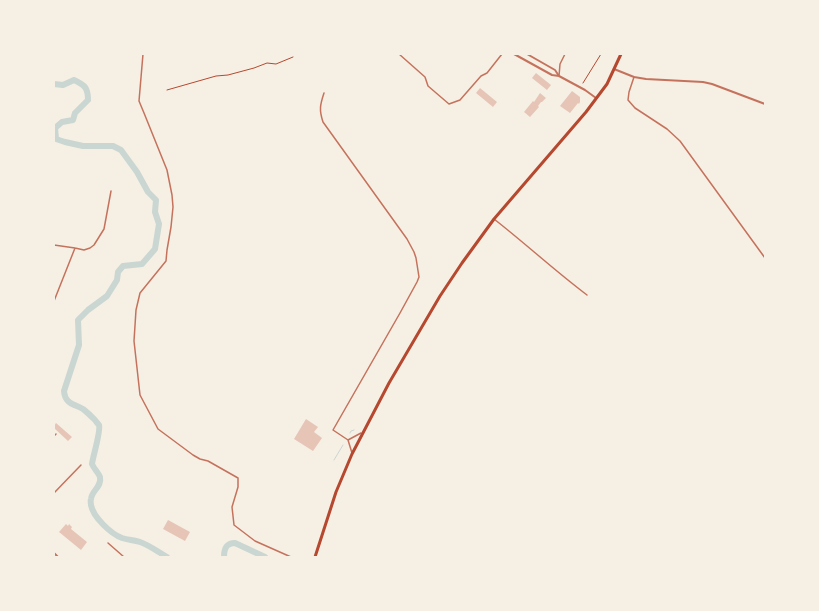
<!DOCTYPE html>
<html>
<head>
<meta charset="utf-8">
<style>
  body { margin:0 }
  #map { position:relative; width:819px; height:611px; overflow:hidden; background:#f6efe4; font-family:Lato,sans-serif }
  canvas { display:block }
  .frame { position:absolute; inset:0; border:55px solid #f6efe4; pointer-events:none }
</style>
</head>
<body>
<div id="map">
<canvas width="819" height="611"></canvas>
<div class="frame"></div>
</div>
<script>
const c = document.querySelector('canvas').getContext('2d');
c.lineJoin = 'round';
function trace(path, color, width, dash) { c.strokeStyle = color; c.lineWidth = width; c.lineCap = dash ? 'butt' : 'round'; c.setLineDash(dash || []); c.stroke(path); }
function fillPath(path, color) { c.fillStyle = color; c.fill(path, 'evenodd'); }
const stream = new Path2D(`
  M350,433L351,431L354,430
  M334,460L343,445`);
const river = new Path2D(`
  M54,84L63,85L74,80C85,85 88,88 88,100L75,113L73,120L62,122L55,128L56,139L65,142L83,146H113L121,150L137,172L148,192L156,200L155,212L159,224L155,249L142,264L123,266L118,272L117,280L107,296L88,310L78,320L79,345L64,391C65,404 74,404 83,409C87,412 91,416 95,420C95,420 98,424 99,425C101,431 93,456 92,464C94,469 98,472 100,477C102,487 92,490 91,499C90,501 91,503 91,505C93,517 111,534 122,538C128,540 134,540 140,542C149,545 158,552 167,557
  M224,557C224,549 226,543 235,543L265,557`);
const building = new Path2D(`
  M536,73L551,85L547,90L532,78Z
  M480,88L497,102L493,107L476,93Z
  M572,91L580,97V102L579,104L578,103L570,113L560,106Z
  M540,93L546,98L542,102H541L538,106L539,107L530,117L524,112L533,101L534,102Z
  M306,419L318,427L314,432L322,438L313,451L294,439Z
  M56,423L72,437L68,441L54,428V426Z
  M168,520L190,532L185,541L163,529Z
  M66,524L68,526L69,524L72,527L71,529L87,542L81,550L59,532Z`);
const path = new Path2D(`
  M583,83L601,54
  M167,90L216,76L228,75L254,68L267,63L276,64L293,57`);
const minor = new Path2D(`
  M143,54L139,101L144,113L167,170L172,195L173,207L171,227L167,250L166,261L140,293L136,310L134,341L140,395L158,429L193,455L200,459L208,461L238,478V487L232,507L234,525L255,541L291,557
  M399,54L425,77L428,86L449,104L460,100L481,76L487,73L502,54
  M559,76L560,64L565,54
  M634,77L629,92L628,100L635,108L667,129L680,141L765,258
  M324,93C320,105 319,110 323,122L407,239L414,252L416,258L419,277L417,282L400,313L333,430L348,440L361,433
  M494,219C526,244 555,271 587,295
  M54,245L75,248L84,250L90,248L94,245L104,229L111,191
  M54,301L75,248
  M54,436L56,434
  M348,440L352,453
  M54,493L81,465
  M108,543L124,557`);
const tertiary = new Path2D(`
  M514,54L552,75L559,76L585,90L596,98
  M527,54L555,70L559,76
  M614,69L634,77L646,79L703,82L712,84L765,104
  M54,553L58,557`);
const primary = new Path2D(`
  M315,557L336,492L352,454L389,383L440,296L462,263L494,219L586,112L607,84L621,54`);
trace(stream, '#c9d6d2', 1);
trace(river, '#c9d6d2', 6);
fillPath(building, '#e6c5b7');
trace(path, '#b5482f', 1);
trace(minor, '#c5725c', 1.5);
trace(tertiary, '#c5725c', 2);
trace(primary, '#b5482f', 3);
</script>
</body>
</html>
